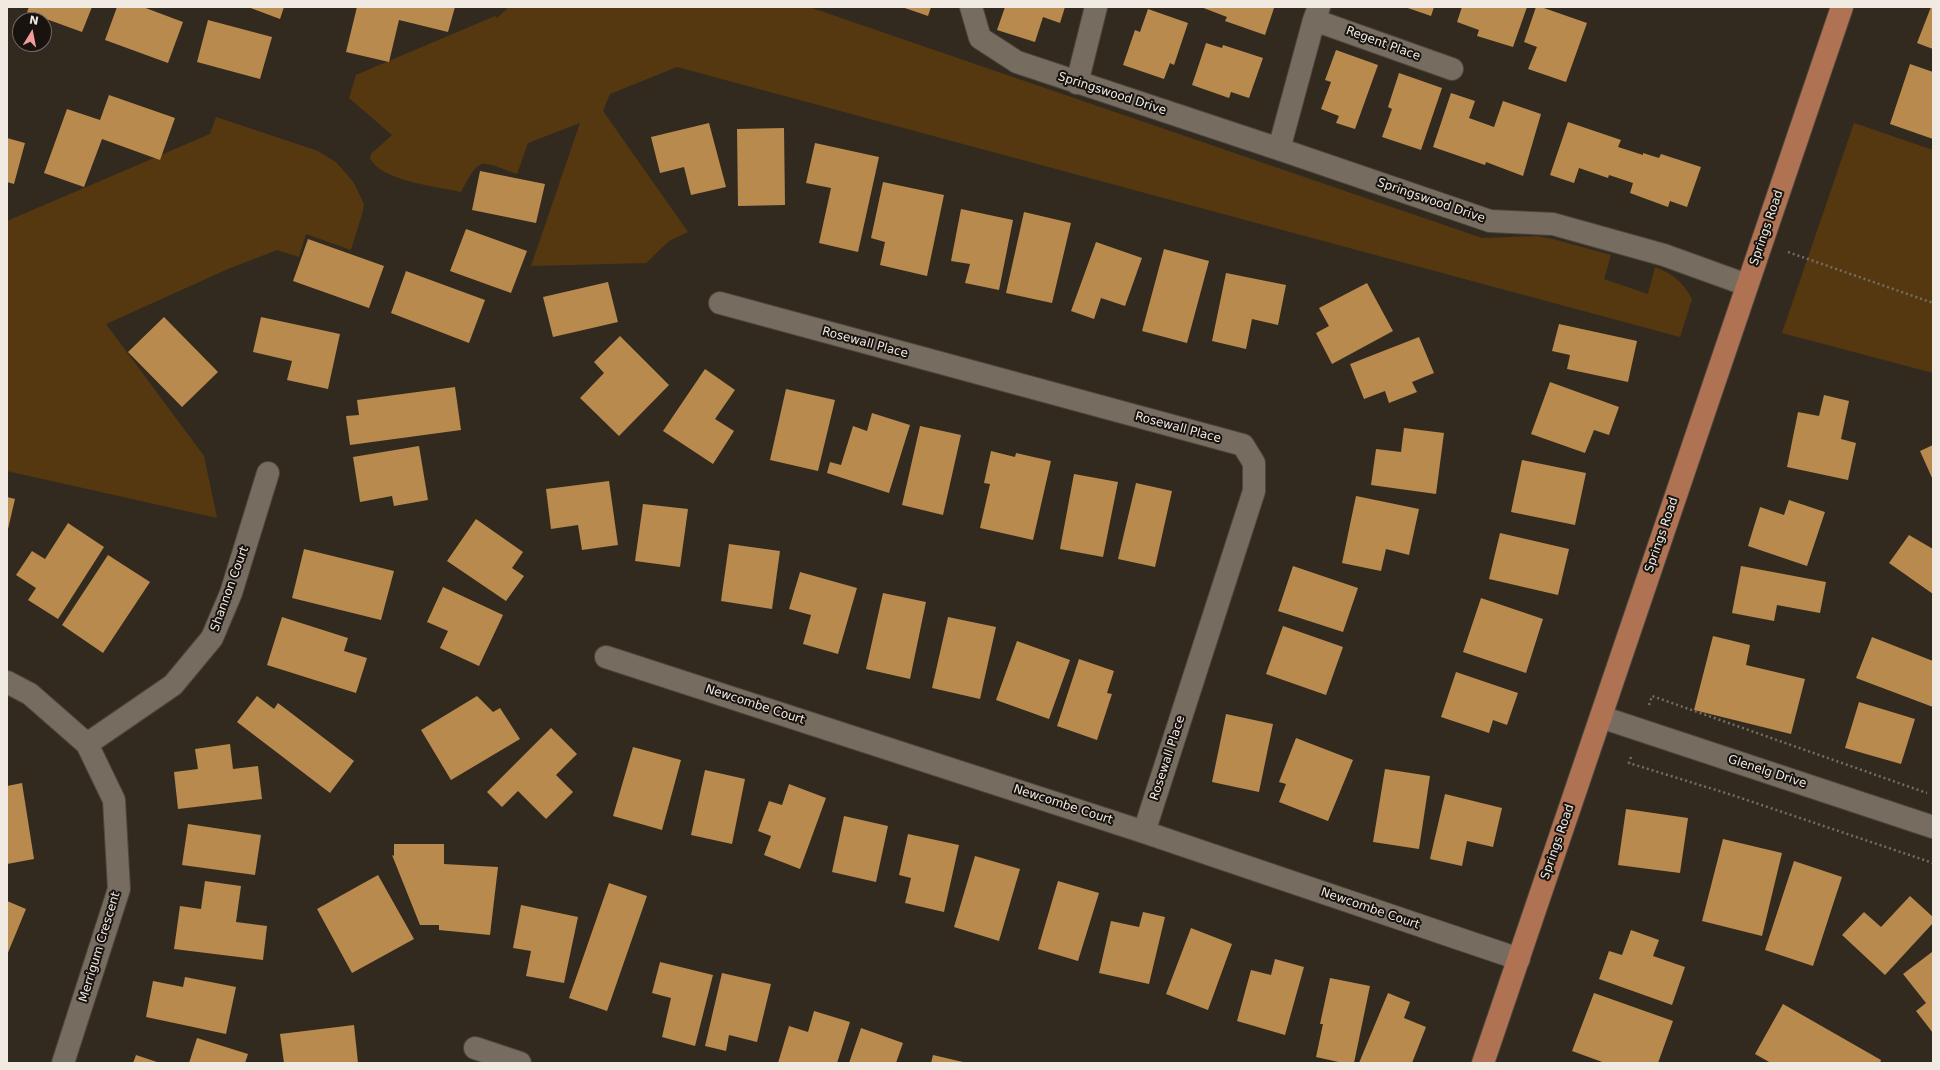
<!DOCTYPE html>
<html>
<head>
<meta charset="utf-8">
<style>
  body { margin:0 }
  #map { position:relative; width:1940px; height:1070px; overflow:hidden; background:#332a1f; font-family:"DejaVu Sans",sans-serif }
  canvas { display:block }
  .frame { position:absolute; inset:0; border:8px solid #f0eae3; pointer-events:none }
  .north { position:absolute; left:12px; top:12px; width:40px; height:40px; box-sizing:border-box; background:#18130f; border:1px solid #6e6964; border-radius:50%; rotate:10deg; font-size:11px; font-weight:700; line-height:16px; text-align:center; color:#f0eae3 }
  .north::after { content:''; display:block; margin:auto; width:14px; height:18px; background:#f59b9d; clip-path:polygon(50% 0,100% 100%,50% 72%,0 100%) }
</style>
</head>
<body>
<div id="map">
<canvas width="1940" height="1070"></canvas>
<div class="frame"></div>
<div class="north">N</div>
</div>
<script>
const c = document.querySelector('canvas').getContext('2d');
c.lineJoin = 'round';
function fillPath(path, color) { c.fillStyle = color; c.fill(path, 'evenodd'); }
function trace(path, color, width, dash) { c.strokeStyle = color; c.lineWidth = width; c.lineCap = dash ? 'butt' : 'round'; c.setLineDash(dash || []); c.stroke(path); }
function drawText(font, color, halo, rows, align = 'center') {
  c.font = font + ' "DejaVu Sans",sans-serif'; c.lineWidth = 4; c.setLineDash([]); c.textBaseline = 'middle'; c.strokeStyle = halo; c.fillStyle = color; for (const [text, x, y, turn = 0] of rows) {
    c.save(); c.translate(x, y); c.rotate((+turn || 0) * Math.PI / 180); c.textAlign = isNaN(turn) ? turn : align; if (halo) c.strokeText(text, 0, 0); c.fillText(text, 0, 0); c.restore();
  }
}
const green = new Path2D(`
  M506,7H809L1482,238L1536,236L1553,239L1611,255L1604,279L1648,294L1655,267C1673,274 1683,282 1692,299L1680,337L677,67L610,94L603,111L688,232L669,241L646,263L531,266L580,123L528,143L517,174C480,161 481,154 461,192C439,187 380,181 370,158L371,154L392,135L349,98L356,75L495,16L497,18L507,9Z
  M216,117L318,151L337,163L354,183L364,204L363,211L351,250L306,234L299,257L277,250L228,269L106,324L204,456L217,518L7,471V221L210,134Z
  M1854,123L1933,150V373L1782,333Z`);
const building = new Path2D(`
  M29,7H92L82,32L27,12Z
  M117,7H143L183,22L168,63L105,40Z
  M248,7H284L280,19Z
  M357,7H455L448,32L399,20L389,62L346,52Z
  M902,7H931L928,16Z
  M1005,7H1065L1060,23L1043,17L1035,42L997,30Z
  M1201,7H1272L1274,8L1265,35L1225,21L1227,17Z
  M1405,7H1434L1431,16Z
  M1462,7H1527L1513,47L1477,36L1479,30L1457,22Z
  M1536,7H1541L1587,23L1566,82L1528,69L1537,47L1524,42Z
  M1931,7H1933V49L1917,43Z
  M1148,9L1188,23L1174,65L1170,63L1164,79L1123,65L1135,30L1140,32Z
  M208,20L272,37L260,79L197,62Z
  M1206,43L1222,48L1223,45L1263,58L1249,98L1231,92L1229,98L1192,85Z
  M1336,50L1378,65L1355,129L1336,123L1339,116L1321,109L1331,82L1325,80Z
  M1910,64L1933,72V139L1890,124Z
  M1399,73L1442,88L1421,150L1382,137L1392,109L1388,107Z
  M1451,93L1475,101L1469,118L1494,127L1503,101L1541,114L1523,176L1486,162L1485,165L1433,147Z
  M109,95L175,118L160,160L102,139L84,187L44,173L67,109L100,120Z
  M1568,122L1621,140L1618,147L1643,155V153L1659,158L1661,154L1701,167L1687,207L1670,201L1668,207L1630,193L1633,183L1609,175L1608,178L1579,168L1574,183L1550,175Z
  M709,123L726,187L691,195L684,167L660,173L651,137Z
  M784,128L785,205L738,206L737,129Z
  M7,138L25,143L14,184L7,182Z
  M815,143L879,157L858,252L819,243L831,188L806,183Z
  M480,171L545,184L536,223L472,210Z
  M883,182L944,195L927,276L880,265L885,242L871,238Z
  M961,209L1013,220L999,290L965,283L970,264L951,261Z
  M1024,212L1071,223L1052,303L1006,293Z
  M466,229L527,251L511,293L450,271Z
  M308,239L384,266L369,308L293,281Z
  M1096,242L1142,258L1125,306L1101,298L1094,319L1071,311Z
  M1164,249L1209,261L1187,343L1142,331Z
  M406,271L485,300L469,343L391,313Z
  M1226,273L1286,285L1278,325L1252,319L1246,349L1212,341Z
  M608,282L618,322L553,337L543,297Z
  M1367,283L1393,331L1332,364L1316,333L1329,326L1319,308Z
  M164,317L218,372L182,407L128,352Z
  M261,317L340,334L328,389L287,380L292,361L253,352Z
  M1559,324L1637,341L1628,382L1567,369L1570,355L1552,351Z
  M620,336L669,385L619,436L580,398L604,373L594,362Z
  M1419,337L1434,373L1412,382L1417,392L1389,403L1385,391L1364,399L1350,364Z
  M705,369L735,390L715,419L734,431L713,464L663,431Z
  M1550,382L1619,407L1609,435L1594,430L1585,453L1531,434Z
  M455,387L461,430L350,445L346,416L359,415L357,400Z
  M786,389L835,400L818,471L770,460Z
  M1824,395L1849,401L1841,439L1856,443L1848,480L1787,467L1798,412L1819,416Z
  M872,413L910,425L889,493L827,473L830,462L841,465L853,426L867,431Z
  M920,426L961,435L943,515L902,505Z
  M1404,428L1444,433L1436,494L1371,485L1376,449L1401,452Z
  M1933,445V480L1920,451Z
  M419,446L428,500L394,506L392,496L360,502L353,457Z
  M991,451L1015,457L1016,453L1051,461L1033,540L980,528L990,484L984,483Z
  M1522,460L1586,473L1575,525L1511,512Z
  M1074,474L1118,482L1103,557L1060,549Z
  M609,481L618,545L582,550L578,525L551,529L546,489Z
  M1136,483L1172,491L1155,567L1118,559Z
  M1356,496L1419,509L1409,555L1386,549L1381,571L1342,563Z
  M7,497L15,499L8,529H7Z
  M1789,500L1825,512L1807,566L1748,546L1760,507L1784,515Z
  M643,504L688,509L680,567L635,561Z
  M476,519L523,552L512,568L524,576L506,601L447,561Z
  M68,523L104,547L58,619L28,600L36,588L16,575L32,551L45,559Z
  M1500,533L1569,549L1558,595L1489,579Z
  M1909,535L1933,549V594L1889,563Z
  M729,544L780,551L772,609L721,601Z
  M304,549L394,571L381,620L292,598Z
  M108,555L150,582L103,653L62,625Z
  M1293,566L1358,588L1343,632L1278,611Z
  M1741,566L1826,582L1820,613L1777,605L1774,621L1732,613Z
  M800,572L857,588L838,654L803,644L811,615L789,609Z
  M443,587L503,615L479,666L440,648L448,631L427,622Z
  M883,593L926,602L910,679L866,669Z
  M1481,598L1543,619L1526,673L1463,652Z
  M282,617L348,638L344,651L367,658L356,693L267,665Z
  M948,617L996,627L980,699L932,688Z
  M1283,626L1343,647L1326,695L1266,674Z
  M1713,636L1750,645L1746,665L1805,679L1791,734L1694,710Z
  M1872,637L1933,661V707L1856,678Z
  M1017,641L1070,660L1049,719L996,700Z
  M1079,659L1114,671L1107,693L1112,694L1097,740L1057,726Z
  M1456,672L1518,693L1507,725L1493,720L1489,733L1441,717Z
  M257,696L274,709L278,703L354,761L330,793L237,722Z
  M477,696L493,712L500,708L520,739L451,780L421,730Z
  M1859,702L1915,719L1901,764L1845,748Z
  M1226,714L1273,724L1259,792L1212,782Z
  M551,728L577,754L556,775L573,792L546,819L518,791L502,807L487,792Z
  M1296,738L1353,760L1328,821L1279,802L1286,784L1279,782Z
  M230,744L233,769L258,766L262,799L178,809L174,772L198,769L195,749Z
  M633,747L681,760L662,830L613,816Z
  M1385,769L1430,776L1419,849L1373,842Z
  M705,770L745,779L732,844L691,835Z
  M22,783L34,859L7,864V786Z
  M789,784L826,798L800,869L764,855L771,836L758,831L769,801L782,805Z
  M1445,794L1502,808L1493,847L1467,841L1462,866L1430,859Z
  M1626,809L1688,818L1680,873L1618,865Z
  M844,816L888,826L876,882L832,872Z
  M188,824L261,835L255,875L182,865Z
  M908,834L959,845L944,912L905,903L911,878L899,875Z
  M1723,839L1782,853L1762,936L1702,921Z
  M394,844H444V864L498,867L490,935L439,930V925H420L392,855L394,856Z
  M975,856L1020,869L999,941L954,927Z
  M1794,861L1842,877L1813,966L1765,950Z
  M378,875L414,939L352,973L317,909Z
  M205,881L241,886L236,922L267,926L263,960L174,949L180,906L201,909Z
  M1058,881L1099,893L1078,961L1038,949Z
  M609,883L647,896L607,1011L569,998Z
  M1910,896L1933,917V923L1885,975L1842,935L1864,912L1881,927Z
  M7,901L26,909L7,955Z
  M521,905L578,917L564,983L526,976L531,951L513,948Z
  M1143,912L1165,917L1149,984L1099,973L1111,921L1139,927Z
  M1191,928L1232,944L1208,1010L1166,994Z
  M1631,930L1659,940L1653,956L1685,967L1672,1005L1599,979L1609,951L1622,955Z
  M1932,952L1933,954V1033L1916,1011L1926,1003L1903,974Z
  M1275,959L1304,967L1285,1035L1237,1021L1251,970L1271,975Z
  M660,962L713,975L695,1046L662,1037L671,998L652,993Z
  M722,973L771,984L757,1042L729,1035L726,1051L705,1046Z
  M185,977L236,987L226,1034L146,1017L153,981L183,987Z
  M1330,978L1370,986L1354,1063H1343L1316,1057L1323,1024H1320Z
  M1388,993L1410,1002L1404,1018L1426,1027L1412,1063H1359Z
  M1594,993L1673,1021L1658,1063H1605L1572,1051Z
  M1783,1004L1881,1060L1880,1063H1771L1755,1054Z
  M814,1011L850,1022L837,1063H778L789,1026L808,1032Z
  M354,1025L358,1063H284L280,1034Z
  M861,1028L903,1043L896,1063H849Z
  M197,1038L248,1054L245,1063H189Z
  M136,1055L160,1063H133Z
  M933,1055L963,1062V1063H931Z`);
const path = new Path2D(`
  M1788,252L1933,303
  M1649,705L1652,696L1927,793
  M1631,757L1629,763L1732,795L1933,863`);
const minor = new Path2D(`
  M971,7L980,38L1017,62L1279,149L1490,221L1553,224L1664,255L1747,285
  M1314,20L1452,69
  M1077,83L1096,7
  M1279,149L1314,20L1319,7
  M720,303L1243,445L1254,463V491L1144,832
  M606,657L1144,832L1519,959
  M7,682L30,694L87,744L114,800L119,889L63,1063
  M1601,717L1933,827
  M87,744L173,685L212,638L231,593L268,473
  M475,1048L520,1063`);
const major = new Path2D(`
  M1483,1063L1842,7`);
const streetNames = [
  ["Regent Place",1383,44,20],
  ["Springswood Drive",1112,94,18],
  ["Springswood Drive",1431,201,19],
  ["Springs Road",1767,228,-71],
  ["Rosewall Place",865,343,15],
  ["Rosewall Place",1178,428,15],
  ["Springs Road",1662,535,-71],
  ["Shannon Court",230,589,-70],
  ["Newcombe Court",755,705,18],
  ["Rosewall Place",1168,758,-72],
  ["Glenelg Drive",1767,772,18],
  ["Newcombe Court",1063,805,18],
  ["Springs Road",1558,842,-71],
  ["Newcombe Court",1370,909,19],
  ["Merrigum Crescent",100,947,-73]
];
fillPath(green, '#553810');
fillPath(building, '#b98a4e');
trace(minor, '#4e473d', 24);
trace(major, '#4e473d', 24);
trace(path, '#756d64', 2.5, [2, 3]);
trace(minor, '#776c60', 22);
trace(major, '#af7354', 22);
drawText('12px', '#f0eae3', '#18130f', streetNames);
</script>
</body>
</html>
